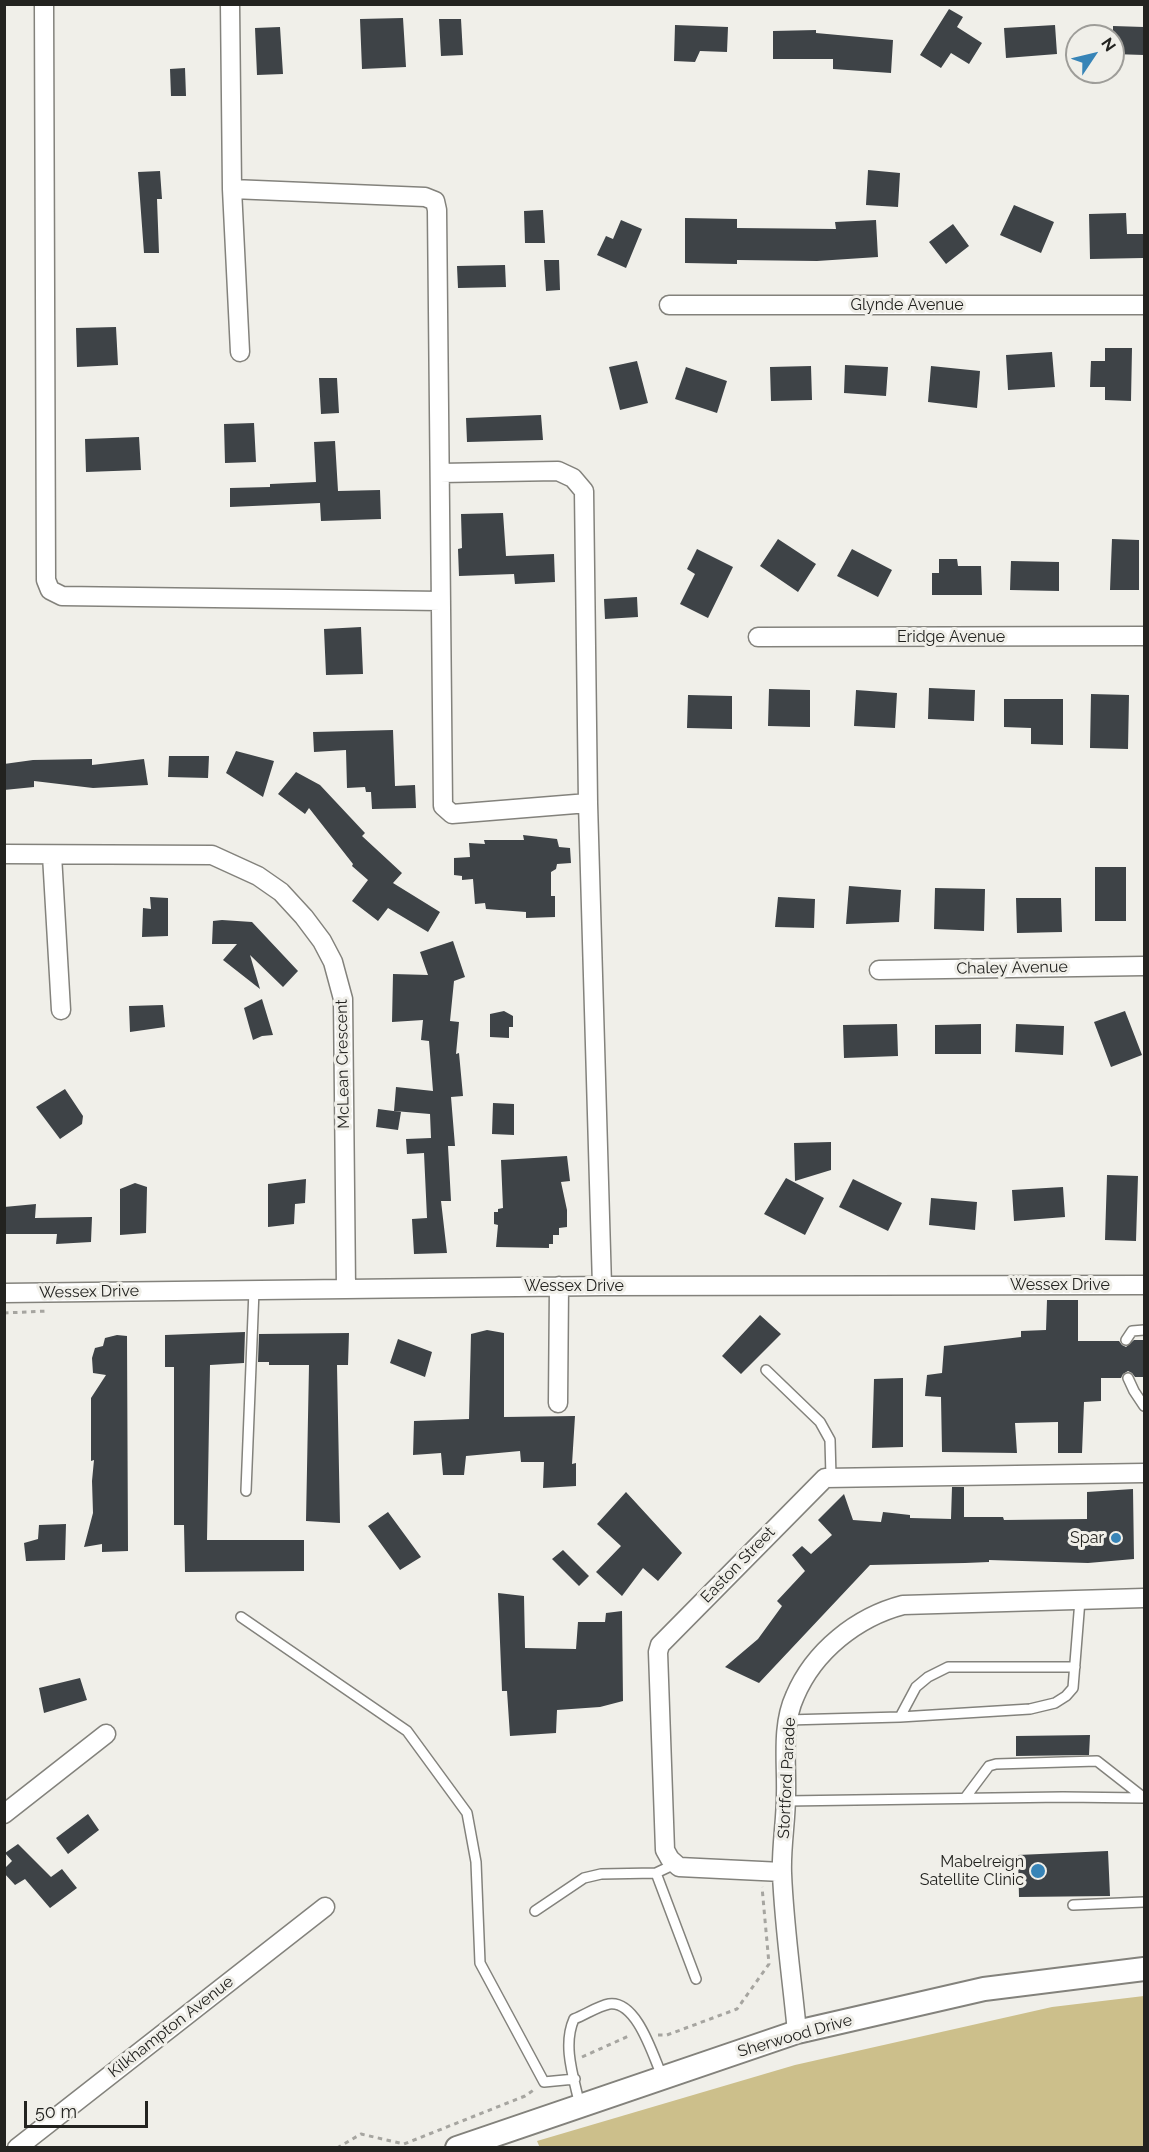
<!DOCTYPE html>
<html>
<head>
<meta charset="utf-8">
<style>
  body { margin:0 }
  #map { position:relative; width:1149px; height:2152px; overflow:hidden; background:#f0efe9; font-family:Raleway,sans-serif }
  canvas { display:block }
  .frame { position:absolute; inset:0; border:6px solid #232320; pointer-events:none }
  .north { position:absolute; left:1065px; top:24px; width:60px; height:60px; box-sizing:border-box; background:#f0efe9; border:2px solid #9e9d99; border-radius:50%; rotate:55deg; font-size:16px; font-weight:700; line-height:24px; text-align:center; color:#232320 }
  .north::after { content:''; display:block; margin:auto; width:21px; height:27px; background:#3784b7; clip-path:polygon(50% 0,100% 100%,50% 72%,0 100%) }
  .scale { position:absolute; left:24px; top:2101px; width:124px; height:27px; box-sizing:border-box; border:3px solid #232320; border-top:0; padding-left:8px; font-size:18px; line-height:21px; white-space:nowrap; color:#232320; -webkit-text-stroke:4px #f0efe9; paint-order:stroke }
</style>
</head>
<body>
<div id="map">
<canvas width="1149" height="2152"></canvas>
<div class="frame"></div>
<div class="north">N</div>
<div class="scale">50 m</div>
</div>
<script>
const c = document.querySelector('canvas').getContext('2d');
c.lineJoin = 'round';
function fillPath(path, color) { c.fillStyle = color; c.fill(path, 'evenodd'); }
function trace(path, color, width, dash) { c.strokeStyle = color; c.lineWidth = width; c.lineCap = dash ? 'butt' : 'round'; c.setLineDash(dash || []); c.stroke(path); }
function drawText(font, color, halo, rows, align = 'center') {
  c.font = font + ' Raleway,sans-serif'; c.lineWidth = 6; c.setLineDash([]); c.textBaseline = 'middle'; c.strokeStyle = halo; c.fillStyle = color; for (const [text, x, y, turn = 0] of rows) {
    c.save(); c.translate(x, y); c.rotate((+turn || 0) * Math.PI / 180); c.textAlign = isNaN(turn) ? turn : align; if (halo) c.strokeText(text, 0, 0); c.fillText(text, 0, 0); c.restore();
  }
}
const green = new Path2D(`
  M1144,1996V2147L540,2148L537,2141L795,2065L1052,2007Z`);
const building = new Path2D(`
  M949,9L963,17L957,27L982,43L969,64L951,53L941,68L920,55Z
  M403,18L406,67L362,69L360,19Z
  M439,19H461L463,55L441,56Z
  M675,25L728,27L727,52L700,51L695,62L674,61Z
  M1055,25L1057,54L1006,58L1004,28Z
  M1113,26L1144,27V55L1113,54Z
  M280,27L283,74L257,75L255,28Z
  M816,30V33L893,40L891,73L833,69V59H773V31Z
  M185,68L186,96H171L170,69Z
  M868,170L900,173L898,207L866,205Z
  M160,171L162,199H157L159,253H144L138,172Z
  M1014,205L1054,222L1041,253L1000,235Z
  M543,210L545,243H525L524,211Z
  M1126,213L1127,234H1143V258L1090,259L1089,214Z
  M685,218L737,219V228L836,229L835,222L876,220L878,257L817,261L737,260V264L685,263Z
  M621,220L642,229L626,268L597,255L606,236L613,239Z
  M953,224L969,246L946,264L929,242Z
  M544,260H559L560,290L546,291Z
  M505,265L506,287L458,288L457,266Z
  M116,327L118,365L77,367L76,328Z
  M1105,348H1132L1131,401L1105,400V387H1090L1091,361H1105Z
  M1052,352L1055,387L1008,390L1006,355Z
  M637,361L648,403L620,410L609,367Z
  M845,365L888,367L886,396L844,393Z
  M811,366L812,400L771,401L770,367Z
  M931,366L980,371L977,408L928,402Z
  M686,367L727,381L717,413L675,399Z
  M319,378H337L339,413L321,414Z
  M541,415L543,440L467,442L466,418Z
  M254,423L256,462L225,463L224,424Z
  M139,437L141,470L86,472L85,439Z
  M335,441L338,491L380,490L381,519L321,521L320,503L230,507V488L270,487V484L316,482L314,442Z
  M503,513L506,556L554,554L555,582L515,584L514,574L459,576L458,549L462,548L461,514Z
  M778,539L816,564L798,592L760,566Z
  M1112,539L1139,540V590H1110Z
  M697,549L733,567L708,618L680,604L695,574L687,569Z
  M852,549L892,570L878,597L837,576Z
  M939,559H957L958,566H981L982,595H932V573H939Z
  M1011,561L1059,562V591L1010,590Z
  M637,597L638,617L605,619L604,599Z
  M361,627L363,674L326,675L324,629Z
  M929,688L975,690L974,721L928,719Z
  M769,689L810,690V727L768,726Z
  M856,690L897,693L895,728L854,726Z
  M1091,694L1129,695L1128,749L1090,748Z
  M688,695L732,696V729L687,728Z
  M1004,699H1063V745L1031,744V728L1004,727Z
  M393,730L395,786L415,785L416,808L372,809L371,792H366L365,787L347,788L346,750L314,752L313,732Z
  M236,751L274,761L263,797L226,773Z
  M169,756H209L208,778L168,777Z
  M92,759V765L144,759L148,785L93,788L34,781V787L4,790V764L33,760Z
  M296,772L320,785L365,833L362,836L402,873L393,883L440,912L428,932L388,908L378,921L352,901L368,880L352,866L353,864L309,808L305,814L278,794Z
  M523,835L557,839L559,847L570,848L571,863L557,864L556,869L551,872V896H555V917L526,918V912L486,909L485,903L475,904L473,879L462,880V876L454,875V858L470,857L469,843L485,844L484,840H524Z
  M1095,867H1126V921H1095Z
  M849,886L901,890L899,922L846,924Z
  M935,888L985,889L984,931L934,929Z
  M150,897L168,898V936L142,937L143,908L151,909Z
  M778,897L815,899L814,928L775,927Z
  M1016,898H1061L1062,932L1017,933Z
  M222,920L252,922L298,971L283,987L250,955L260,989L223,960L237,944H212L213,921Z
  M453,941L465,977L454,981L450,1021L459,1022L456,1054L459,1053L463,1096L451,1097L455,1146H448L451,1201H441L447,1253L414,1254L412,1219L427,1218L424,1153L407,1154L406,1139L431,1138L430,1114L394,1111L396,1087L433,1091L429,1041L421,1040L423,1020L392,1022L393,974L428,975L420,952Z
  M262,999L273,1035L262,1036L253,1040L244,1008Z
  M163,1005L165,1027L130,1032L129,1006Z
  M504,1011L513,1016V1027H509V1038L490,1037V1014Z
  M1125,1011L1142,1055L1111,1067L1094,1022Z
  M897,1024L898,1056L844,1058L843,1025Z
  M981,1024V1054H935V1025Z
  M1016,1024L1064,1026L1063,1055L1015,1052Z
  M65,1089L83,1116L82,1124L60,1139L36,1107Z
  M493,1103L514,1104V1135L492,1134Z
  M378,1109L401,1112L398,1130L376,1127Z
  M831,1142V1170L795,1181L794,1143Z
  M567,1156L570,1181L561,1182L567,1210V1227L559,1228V1235H553V1244H549V1248L496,1247L498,1225L494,1224V1212H498V1209L503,1208L501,1160Z
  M1107,1175L1138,1176L1136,1241L1105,1240Z
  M786,1178L824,1198L805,1235L764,1214Z
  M306,1179L305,1203L295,1204L294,1224L268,1227V1184Z
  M853,1179L902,1203L888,1231L839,1207Z
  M135,1183L147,1187L146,1233L120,1235V1189Z
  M1063,1187L1065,1217L1014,1221L1012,1190Z
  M931,1198L977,1202L975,1230L929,1225Z
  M36,1204L35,1218L92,1217L91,1242L56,1244L57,1234H4V1207Z
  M1047,1300H1078V1341H1119L1122,1345L1126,1347L1134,1340H1144V1377H1135L1132,1373L1128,1371L1123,1374L1121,1378H1101V1401L1084,1402L1082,1453H1058V1422L1015,1423L1017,1453L942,1452L941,1397L925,1396L927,1375L942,1373L944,1346L1021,1337V1331L1046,1330Z
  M760,1315L781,1334L741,1374L722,1356Z
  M487,1330L504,1333V1417L575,1416L572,1464L576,1463V1486L543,1488L544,1462H521L520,1451L466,1456L464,1475H443L441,1453L413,1455L414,1421L469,1419L471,1334Z
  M245,1332L244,1363L210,1365L207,1540H304V1571L185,1572L184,1525H174V1367H165V1335Z
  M349,1333L348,1365H337L340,1523L306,1521L309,1365H269V1362H258L259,1334Z
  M117,1335L127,1336L128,1551L102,1552V1544L84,1547L93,1513L92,1481L94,1460L91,1461V1398L106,1375L93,1373L92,1358L95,1348L103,1346L105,1338Z
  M398,1339L432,1352L425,1377L390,1363Z
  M903,1378V1447L872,1448L874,1379Z
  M952,1487H964V1517H1003L1004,1520L1087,1519V1492L1133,1489L1134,1559L1088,1563L989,1560V1562L965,1563L870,1565L759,1683L725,1667L758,1639L782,1606L777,1601L805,1571L792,1555L802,1546L811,1554L832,1535L818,1520L844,1494L853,1520L881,1522L883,1512L910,1515V1518L951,1519Z
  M626,1492L682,1553L658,1581L643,1568L622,1596L596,1572L621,1546L597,1524Z
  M388,1512L421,1557L400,1570L368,1526Z
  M66,1524L65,1560L26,1561L24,1543L38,1539L39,1525Z
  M563,1550L589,1576L579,1586L552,1559Z
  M498,1593L524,1596L525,1648L576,1649L578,1622H605L606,1613L622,1611L623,1701L600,1707L557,1710L556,1733L510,1736L507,1691H502Z
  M80,1678L87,1700L44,1713L39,1688Z
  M1090,1735L1089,1755L1016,1756V1736Z
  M88,1814L99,1830L68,1854L56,1838Z
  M18,1844L51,1877L62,1869L77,1888L50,1908L25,1879L15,1885L4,1873V1869L12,1861L5,1853Z
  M1108,1851L1110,1896L1019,1897L1018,1855Z`);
const path = new Path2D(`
  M4,1313L48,1311
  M658,2035H667L737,2009L769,1964L762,1887
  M582,2057L631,2035
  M337,2148L361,2134L404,2144L525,2096L535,2089`);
const service = new Path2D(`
  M1126,1340L1132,1331L1144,1330
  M766,1370L820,1422L830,1440L831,1477
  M1128,1378L1134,1391L1144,1406
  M246,1491L254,1290
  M241,1617L407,1731L467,1813L476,1862L480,1963L544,2082L575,2079
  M900,1717L916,1687L928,1677L948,1667H1075
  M787,1720L900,1717L1030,1709L1055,1703L1066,1696L1073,1688L1080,1600
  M965,1798L989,1766L996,1764L1097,1761L1143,1797
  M786,1801L1063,1797L1144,1798
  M656,1873L696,1979
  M1073,1905L1144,1902
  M535,1911L584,1878L601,1874L656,1873L675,1864
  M580,2106C574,2078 562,2046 574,2019C585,2015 598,2006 609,2004C637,2000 653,2056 662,2076`);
const minor = new Path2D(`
  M44,4L46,580L50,590L62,596L441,601
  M230,4L232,189L425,197L435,201L437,210L443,806L452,814L588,803
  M232,189L240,352
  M669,305H1144
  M440,473L558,471L573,478L584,491L588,803L602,1286
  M758,637L1144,636
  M4,854L212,855L258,876L281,892L304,917L322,941L333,962L343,999L346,1288
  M52,855L61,1010
  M879,970L1144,966
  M4,1293L602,1286L1144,1285
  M558,1403L559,1286
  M4,1814L106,1734
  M782,1872L679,1867L670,1859L665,1850L658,1652L660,1645L825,1478L1144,1473
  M797,2032C792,1979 784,1926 782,1873C781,1847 786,1821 786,1795C787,1763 781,1726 795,1696C814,1651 857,1617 903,1605L1144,1598
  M17,2148L325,1907`);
const tertiary = new Path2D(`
  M457,2148L797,2032L984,1989L1144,1969`);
const markers = [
  [1116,1538,6,"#3784b7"],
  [1038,1871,8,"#3784b7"]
];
const streetNames = [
  ["Glynde Avenue",907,305],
  ["Eridge Avenue",951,637],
  ["Chaley Avenue",1012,968,-1],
  ["McLean Crescent",343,1064,-91],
  ["Wessex Drive",1060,1285],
  ["Wessex Drive",574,1286],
  ["Wessex Drive",89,1292,-1],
  ["Easton Street",738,1565,-46],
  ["Stortford Parade",787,1778,-87],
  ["Kilkhampton Avenue",171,2027,-38],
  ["Sherwood Drive",795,2036,-16]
];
const poiNames = [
  ["Spar",1104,1538],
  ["Mabelreign",1024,1862],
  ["Satellite Clinic",1024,1880]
];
fillPath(green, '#ccbf8b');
fillPath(building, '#3e4347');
trace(service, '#83827c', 12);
trace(minor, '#83827c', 21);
trace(tertiary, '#83827c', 26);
trace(path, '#a6a5a0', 3, [4.5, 4.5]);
trace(service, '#fff', 9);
trace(minor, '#fff', 18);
trace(tertiary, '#fff', 22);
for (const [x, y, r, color] of markers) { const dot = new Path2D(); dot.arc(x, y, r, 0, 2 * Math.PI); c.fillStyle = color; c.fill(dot); trace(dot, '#f0efe9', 2); }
drawText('16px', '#232320', '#f0efe9', streetNames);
drawText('16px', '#232320', '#f0efe9', poiNames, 'right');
</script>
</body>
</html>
